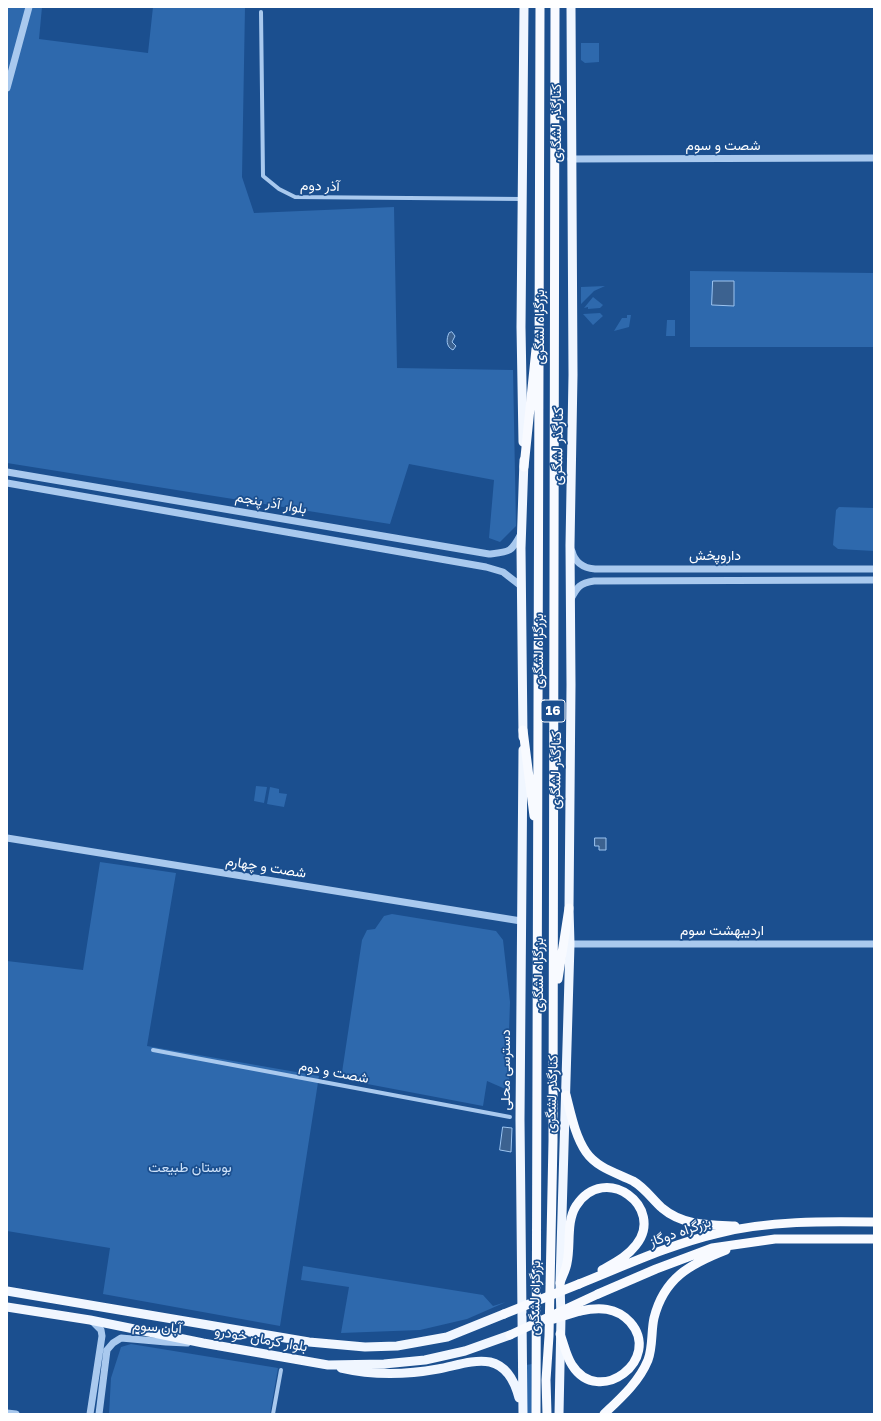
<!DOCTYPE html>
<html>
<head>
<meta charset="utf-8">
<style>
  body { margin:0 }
  #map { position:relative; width:881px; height:1421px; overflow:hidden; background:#1b4f8f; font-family:"Golos Text",sans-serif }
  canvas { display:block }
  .frame { position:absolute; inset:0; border:8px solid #fff; pointer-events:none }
</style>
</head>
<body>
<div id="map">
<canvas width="881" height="1421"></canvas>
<div class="frame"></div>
</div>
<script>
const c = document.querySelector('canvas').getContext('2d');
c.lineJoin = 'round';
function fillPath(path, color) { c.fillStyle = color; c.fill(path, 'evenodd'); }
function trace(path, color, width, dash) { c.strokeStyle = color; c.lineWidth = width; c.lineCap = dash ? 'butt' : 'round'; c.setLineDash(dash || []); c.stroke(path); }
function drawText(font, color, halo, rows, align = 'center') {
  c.font = font + ' "Golos Text",Vazirmatn,sans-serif'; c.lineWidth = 3.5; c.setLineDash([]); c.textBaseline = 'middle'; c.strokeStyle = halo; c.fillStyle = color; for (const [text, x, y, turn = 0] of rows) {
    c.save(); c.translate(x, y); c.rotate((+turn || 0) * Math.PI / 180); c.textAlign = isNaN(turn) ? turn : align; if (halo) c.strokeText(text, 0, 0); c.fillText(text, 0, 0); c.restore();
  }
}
const green = new Path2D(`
  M7,7H42L39,39L148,53L153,7H245L242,177L254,213L394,207L397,368L513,370L516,526L500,542L489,538L494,480L409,464L390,524L7,463Z
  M581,43H599V62L585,63L581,60Z
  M690,271L874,273V347H690Z
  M605,286L594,291L581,304V287Z
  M593,297L603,305L600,308L588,309V307L584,308Z
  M600,313L603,316L593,325L583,314Z
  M627,315H631L629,327L614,331L622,318H627Z
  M667,320H675V336H666Z
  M839,507L874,508V551L838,549L833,545L836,510Z
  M256,786L267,787L264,803L254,801Z
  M270,787L279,789V793L287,794L284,807L267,804Z
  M100,862L176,873L147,1046L319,1076L280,1326L103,1294L110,1248L7,1231V961L83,970Z
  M392,914L496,931L503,940L510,1002L508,1062L510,1091L487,1081L483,1106L341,1079L362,940L367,930L375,929L384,916Z
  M303,1266L483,1295L493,1306L506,1302L467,1319L420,1330L341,1333L349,1287L301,1280Z
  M131,1344L278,1368L270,1414H109L111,1378L121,1347Z
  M532,1364V1414H526V1365Z`);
const water = new Path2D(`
  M713,281H734V306L712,305Z
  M452,332L455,336L452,342L456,346L453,350C446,347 446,339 449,333Z
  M595,838H606V850H599V846H595Z
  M503,1127L512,1128L511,1152L500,1150Z`);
const minor = new Path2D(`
  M261,12L263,176L279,189L295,197L522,199
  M153,1050L510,1117
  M273,1414L281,1370`);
const tertiary = new Path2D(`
  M7,88L29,7
  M571,159L874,158
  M7,472L489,554C509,552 511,553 521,534
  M7,483L486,567L503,572L521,586
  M572,551C575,563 583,568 595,569H874
  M571,599C577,587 580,583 594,581L874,580
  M7,838L521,921
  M570,944H874
  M7,1413L16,1414
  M90,1414L102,1336L101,1330L92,1321
  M99,1414L107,1350L113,1343L121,1338L166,1342L187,1343`);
const primary = new Path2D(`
  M523,442L521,327L524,7
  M523,737L521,548L524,460
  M7,1291L309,1342L365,1347L397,1346L447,1337L504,1314
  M7,1307L90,1320L203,1343L328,1365L384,1364L425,1360L465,1351L510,1335
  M341,1368C375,1376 405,1375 438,1369C455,1366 473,1359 490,1362C507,1366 515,1382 519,1398
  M523,1414L520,1119L523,750
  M559,1414L561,1318L560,1283L570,944L569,908L571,685L570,545L573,375L571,7`);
const trunk = new Path2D(`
  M524,467L536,349
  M523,730L534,816
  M558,979L569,908
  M566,1095C571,1114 575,1136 586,1152C597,1168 617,1173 633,1181C645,1188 652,1199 662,1208C683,1226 710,1225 735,1226
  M560,1283C562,1276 566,1270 567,1263C571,1245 566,1222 576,1206C605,1161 666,1208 636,1245C627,1257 614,1263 602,1270
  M579,1284C624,1266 671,1244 719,1233C769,1221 823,1221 874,1222
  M598,1294L656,1269L712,1248L775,1239H874
  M560,1334C564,1344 566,1356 572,1365C599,1408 663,1359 630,1322C616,1307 599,1307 580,1311
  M536,1414L540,7
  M547,1414L546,1380L549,1336L553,1141L555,7
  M604,1414C621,1398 639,1382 648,1360C653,1347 651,1331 654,1318C664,1278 690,1264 726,1250`);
const trunkBridge = new Path2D(`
  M504,1314L579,1284
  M554,1319L580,1311
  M510,1335L598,1294`);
const shields = [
  [553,711,24]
];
const shieldNames = [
  ["16",553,711]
];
const streetNames = [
  ["کنارگذر لشگری",557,123,-90],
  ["شصت و سوم",723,146],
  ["آذر دوم",320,186,2],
  ["بزرگراه لشگری",540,327,-90],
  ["کنارگذر لشگری",558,446,-89],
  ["بلوار آذر پنجم",271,503,10],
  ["داروپخش",715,556],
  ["بزرگراه لشگری",539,651,-90],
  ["کنارگذر لشگری",556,770,-89],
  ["شصت و چهارم",266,867,9],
  ["اردیبهشت سوم",722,931],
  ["بزرگراه لشگری",539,975,-90],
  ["دسترسی محلی",506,1070,-90],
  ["شصت و دوم",334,1072,11],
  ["کنارگذر لشگری",552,1094,-88],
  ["بزرگراه دوگاز",680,1232,-19],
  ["بزرگراه لشگری",535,1298,-89],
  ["آبان سوم",157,1327,4],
  ["بلوار کرمان خودرو",261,1339,10]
];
const parkNames = [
  ["بوستان طبیعت",190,1168]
];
fillPath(green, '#2e69ad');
fillPath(water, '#3c6290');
trace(water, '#9cc4f0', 1);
trace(minor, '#a9c9ee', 4);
trace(tertiary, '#a9c9ee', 7);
trace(primary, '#f0f6ff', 9);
trace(trunk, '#f8faff', 9);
trace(trunkBridge, '#f8faff', 9);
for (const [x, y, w] of shields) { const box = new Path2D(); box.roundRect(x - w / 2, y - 11, w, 22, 3); c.fillStyle = '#1b4f8f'; c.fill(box); trace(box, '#fff', 1); }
drawText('bold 13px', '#fff', null, shieldNames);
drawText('14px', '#fff', '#1b4f8f', streetNames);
drawText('14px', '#cfe3fa', '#1b4f8f', parkNames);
</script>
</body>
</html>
